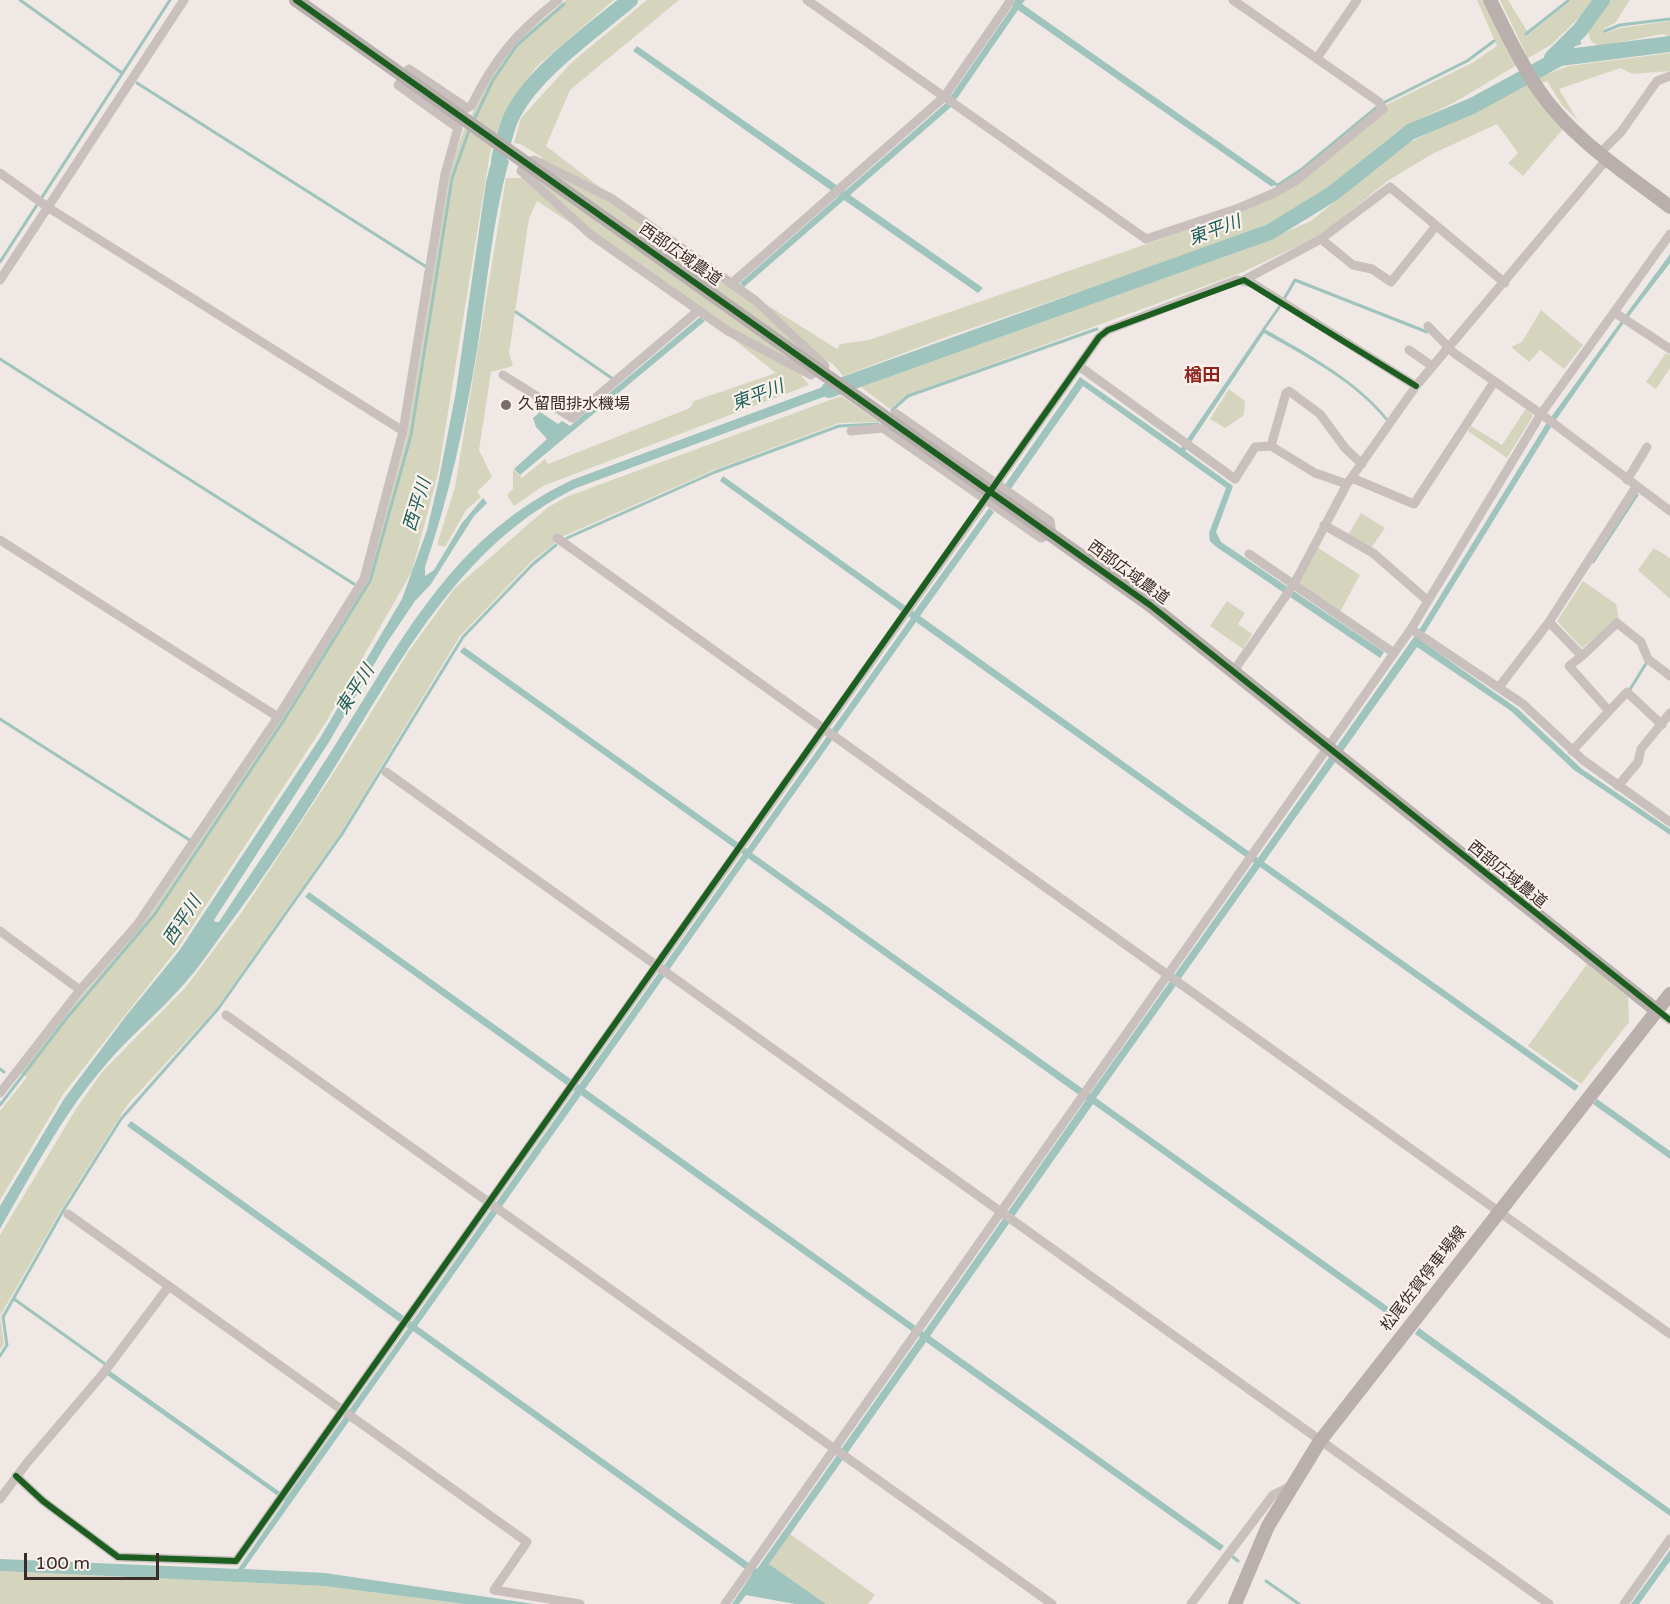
<!DOCTYPE html>
<html>
<head>
<meta charset="utf-8">
<style>
  body { margin:0 }
  #map { position:relative; width:1670px; height:1604px; overflow:hidden; background:#efe8e4; font-family:"Varela Round",sans-serif }
  canvas { display:block }
  .scale { position:absolute; left:24px; top:1553px; width:135px; height:27px; box-sizing:border-box; border:3px solid #3b2c2a; border-top:0; padding-left:8px; font-size:18px; line-height:21px; white-space:nowrap; color:#3b2c2a; -webkit-text-stroke:4px #fbf2ec; paint-order:stroke }
</style>
</head>
<body>
<div id="map">
<canvas width="1670" height="1604"></canvas>
<div class="scale">100 m</div>
</div>
<script>
const c = document.querySelector('canvas').getContext('2d');
c.lineJoin = 'round';
function fillPath(path, color) { c.fillStyle = color; c.fill(path, 'evenodd'); }
function trace(path, color, width, dash) { c.strokeStyle = color; c.lineWidth = width; c.lineCap = dash ? 'butt' : 'round'; c.setLineDash(dash || []); c.stroke(path); }
function drawText(font, color, halo, rows, align = 'center') {
  c.font = font + ' "Varela Round","Noto Sans JP",sans-serif'; c.lineWidth = 4.5; c.setLineDash([]); c.textBaseline = 'middle'; c.strokeStyle = halo; c.fillStyle = color; for (const [text, x, y, turn = 0] of rows) {
    c.save(); c.translate(x, y); c.rotate((+turn || 0) * Math.PI / 180); c.textAlign = isNaN(turn) ? turn : align; if (halo) c.strokeText(text, 0, 0); c.fillText(text, 0, 0); c.restore();
  }
}
const green = new Path2D(`
  M566,0H614L536,67L502,118L490,153L438,474L412,571L326,722L178,948L64,1093L0,1200V1111L27,1077L17,1072L139,928L280,720L367,580L407,435L447,177L463,132L492,74L515,42Z
  M647,0H679L570,90L546,146L754,305H767L837,349L840,344L869,340L1245,210L1297,183L1385,113L1386,105L1472,63L1497,46L1477,0H1482L1514,61L1526,54L1500,0H1508L1529,34L1572,0H1597L1552,44L1455,102L1400,129L1314,199L1275,221L1234,239L949,336L843,376L833,364L808,354L800,374L809,385L543,486L514,506L507,495L513,489V469L522,478L545,459L548,464L690,408L694,401L776,373L732,338V329L592,230L578,228L537,201L529,218L509,353L513,366L491,372L479,450L492,477L477,492L481,497L466,510L445,547L437,545L455,487L506,178H522L531,183L542,157L520,144L514,143L521,118L572,62Z
  M1607,0H1630L1615,23L1603,29L1606,33L1620,28L1670,21V37L1663,34L1599,46L1591,41L1587,30Z
  M1670,53V71L1633,74L1620,68L1559,89L1578,121L1562,105L1547,81L1530,88L1563,129L1523,176L1508,163L1518,153L1497,124L1432,154L1389,180L1321,235L1243,272L907,395L890,409L861,387L1249,248L1311,221L1404,145L1485,106L1524,83L1569,66Z
  M1541,310L1583,345L1564,369L1540,350L1529,362L1511,347L1522,342Z
  M1666,353L1670,355V368L1656,389L1646,382Z
  M1229,389L1245,401L1244,415L1225,428L1210,419Z
  M841,396L879,422L839,423L714,470L564,536L531,562L460,636L340,834L216,1009L128,1104L61,1210L0,1316L4,1344L0,1350V1235L76,1109L102,1072L186,987L242,912L340,763L409,651L454,589L547,508L566,497Z
  M1527,407L1533,416L1507,458L1468,431L1471,426L1502,445Z
  M1361,513L1385,528L1372,547L1348,535Z
  M1317,547L1360,575L1340,612L1297,583Z
  M1654,548L1670,558V599L1638,570Z
  M1583,581L1616,604L1619,619L1582,648L1557,621Z
  M1227,601L1245,613L1238,624L1252,634L1243,649L1210,626Z
  M1587,964L1628,997L1629,1022L1581,1084L1528,1046Z
  M790,1534L875,1595L868,1604H826L769,1564Z
  M0,1571L324,1586L465,1604H0Z`);
const water = new Path2D(`
  M1004,0H1025L1022,4L1276,182L1272,187L1018,10L951,107L850,195L983,288L978,293L844,200L744,287L740,283L839,196L633,51L637,46L845,191L946,103L1013,6Z
  M494,151L509,161C492,222 487,286 477,350C465,423 449,497 425,567V576L434,570L462,523L483,498L487,503L474,516L431,584L415,601L386,644L329,742L214,920L215,922H219C257,864 297,806 334,747C402,641 451,537 572,480L828,385L837,392L576,488C465,542 406,651 344,752C306,814 266,875 222,934C210,951 198,968 185,983C159,1013 127,1038 102,1069C62,1116 31,1175 0,1229V1206L64,1099L126,1016L179,951L320,738L402,599L427,530L439,479L456,391L486,182Z
  M1670,254V263L1623,324L1551,427L1420,640L1518,709L1582,769L1670,829V835L1574,770L1511,711L1417,647L1264,862L1579,1086L1575,1091L1260,867L1096,1098L1398,1314L1395,1320L1093,1104L930,1336L1224,1546L1220,1551L926,1342L769,1564L826,1604H795L746,1595L739,1604H732L752,1574L413,1331L244,1569L325,1573L534,1604H465L324,1586L0,1571V1559L238,1569L285,1501L107,1375L110,1371L287,1497L408,1328L127,1126L131,1121L412,1322L575,1091L305,897L309,892L579,1085L743,854L460,652L464,647L747,849L911,618L720,481L723,476L914,612L989,508L994,512L920,616L1258,858L1421,627L1546,424ZM916,622L1254,863L1090,1094L752,853ZM748,858L1086,1100L924,1332L585,1089ZM581,1095L920,1337L757,1569L417,1326Z
  M700,317L705,321L520,475L514,469L547,439L536,427L533,418L540,412L558,424L562,421L570,426Z
  M1263,328C1308,354 1356,379 1389,420L1388,423C1356,382 1308,358 1264,333L1185,451L1233,486L1216,532L1221,542L1384,652L1380,658L1215,546L1210,541L1209,533L1226,488L1083,386L1010,490L1004,486L1080,377L1181,448Z
  M1597,1099L1670,1151V1159L1593,1104Z
  M1419,1328L1670,1509V1516L1415,1334Z
  M1670,1550V1561L1639,1604H1631Z`);
const stream = new Path2D(`
  M20,0L122,73
  M1605,31L1620,25L1670,19
  M1526,34L1569,0
  M1562,49L1580,43
  M137,83L425,266
  M1385,102L1467,61L1494,41
  M473,122L493,80L517,45L564,4
  M1272,183L1278,185L1302,169L1377,107
  M0,262L170,0
  M1284,299L1295,280L1427,332
  M516,312L613,379
  M1264,329L1280,306
  M0,359L354,584
  M892,410L908,396L1097,329
  M567,538L715,472L839,426L878,424
  M1593,562L1637,495
  M1629,691L1647,662
  M0,719L191,841
  M0,1069L4,1072
  M0,1105L66,1019L155,914L284,720L370,581L411,435L452,178L470,128
  M14,1299L105,1364
  M0,1356L7,1345L3,1317L63,1211L121,1119L218,1009L342,834L463,637L532,565L556,545
  M1233,1557L1238,1561
  M1266,1581L1299,1604`);
const river = new Path2D(`
  M1552,58L1580,30L1602,0
  M499,160C502,147 505,132 510,120C530,74 592,32 630,0
  M829,390L1270,232L1332,194L1410,132L1472,106L1560,58L1670,44`);
const street = new Path2D(`
  M807,0L1146,239L1239,208L1274,193L1297,180L1383,109L1379,102L1233,0
  M1317,58L1357,0
  M1600,153L1621,132L1657,81L1670,76
  M534,160L611,198L756,301L825,366L811,375L728,331L590,234L521,171L526,162Z
  M0,173L49,208L403,431
  M1670,234L1541,414L1670,511
  M1321,239L1353,265L1372,269L1391,282L1436,226
  M0,280L184,0
  M1244,280L1321,239L1390,187L1505,283
  M731,284L944,97L1011,0
  M1614,312L1670,349
  M1409,350L1432,366
  M1079,366L1235,479L1255,447L1271,446L1286,393L1289,391L1320,414L1345,448L1362,464
  M503,375L572,418L699,310
  M851,431L883,428L1041,538L1052,534L1050,521L895,413
  M1271,446L1315,473L1347,484
  M1352,478L1414,504L1494,382
  M1627,480L1647,447
  M996,484L1099,337L1108,330L1237,280L1252,283L1416,386
  M1324,525L1373,553L1428,601
  M557,538L1670,1334
  M0,540L278,717L137,925L80,990L0,1093
  M1249,554L1394,653
  M1549,622L1582,656L1617,623L1641,642L1648,659L1670,676
  M1411,629L1523,704L1583,760L1670,822
  M1233,672L1294,584L1347,484L1416,386L1607,159
  M1499,687L1549,622L1636,487
  M1609,711L1627,692L1662,725
  M278,717L364,579L403,431L445,174L458,128L398,85L409,69L467,108L471,106C495,58 515,34 558,0
  M1572,751L1609,711L1569,666L1582,656
  M386,772L1549,1604
  M1618,786L1638,762L1641,749L1670,713
  M0,931L80,990
  M1656,1010L1670,1020
  M226,1015L1052,1604
  M68,1214L527,1542L494,1590L580,1604
  M16,1476L43,1501L118,1557L236,1561L986,499
  M0,1499L26,1464L102,1375L169,1286
  M725,1604L1411,629L1541,414L1454,353L1428,326
  M1191,1604L1273,1495L1291,1486
  M1624,1604L1670,1539`);
const secondary = new Path2D(`
  M296,0L1150,605L1656,1010
  M1490,0C1505,30 1519,61 1538,89C1571,138 1624,172 1670,207
  M1235,1604L1268,1526L1320,1441L1670,994`);
const cycleway = new Path2D(`
  M296,0L1150,605L1670,1020
  M16,1476L43,1501L118,1557L236,1561L1099,337L1108,330L1244,280L1416,386`);
const markers = [
  [506,405,6,"#7a6e6b"]
];
const streetNames = [
  ["西部広域農道",680,255,35],
  ["西部広域農道",1128,573,36],
  ["西部広域農道",1507,875,39],
  ["松尾佐賀停車場線",1424,1279,-52]
];
const poiNames = [
  ["久留間排水機場",518,405]
];
const waterNames = [
  ["東平川",1215,231,-20],
  ["東平川",758,396,-21],
  ["西平川",418,505,-73],
  ["東平川",356,690,-57],
  ["西平川",183,921,-57]
];
const neighbourhoodNames = [
  ["楢田",1202,376]
];
fillPath(green, '#d5d5be');
fillPath(water, '#9ec4bd');
trace(stream, '#9ec4bd', 3);
trace(river, '#9ec4bd', 16);
trace(street, '#c9c0bd', 9);
trace(secondary, '#b9b0ad', 14);
trace(cycleway, '#1b5e20', 6);
for (const [x, y, r, color] of markers) { const dot = new Path2D(); dot.arc(x, y, r, 0, 2 * Math.PI); c.fillStyle = color; c.fill(dot); trace(dot, '#fbf2ec', 2); }
drawText('16px', '#3b2c2a', '#fbf2ec', streetNames);
drawText('16px', '#3b2c2a', '#fbf2ec', poiNames, 'left');
drawText('italic 18px', '#1c5f58', '#fbf2ec', waterNames);
drawText('bold 18px', '#8f251e', '#fbf2ec', neighbourhoodNames);
</script>
</body>
</html>
